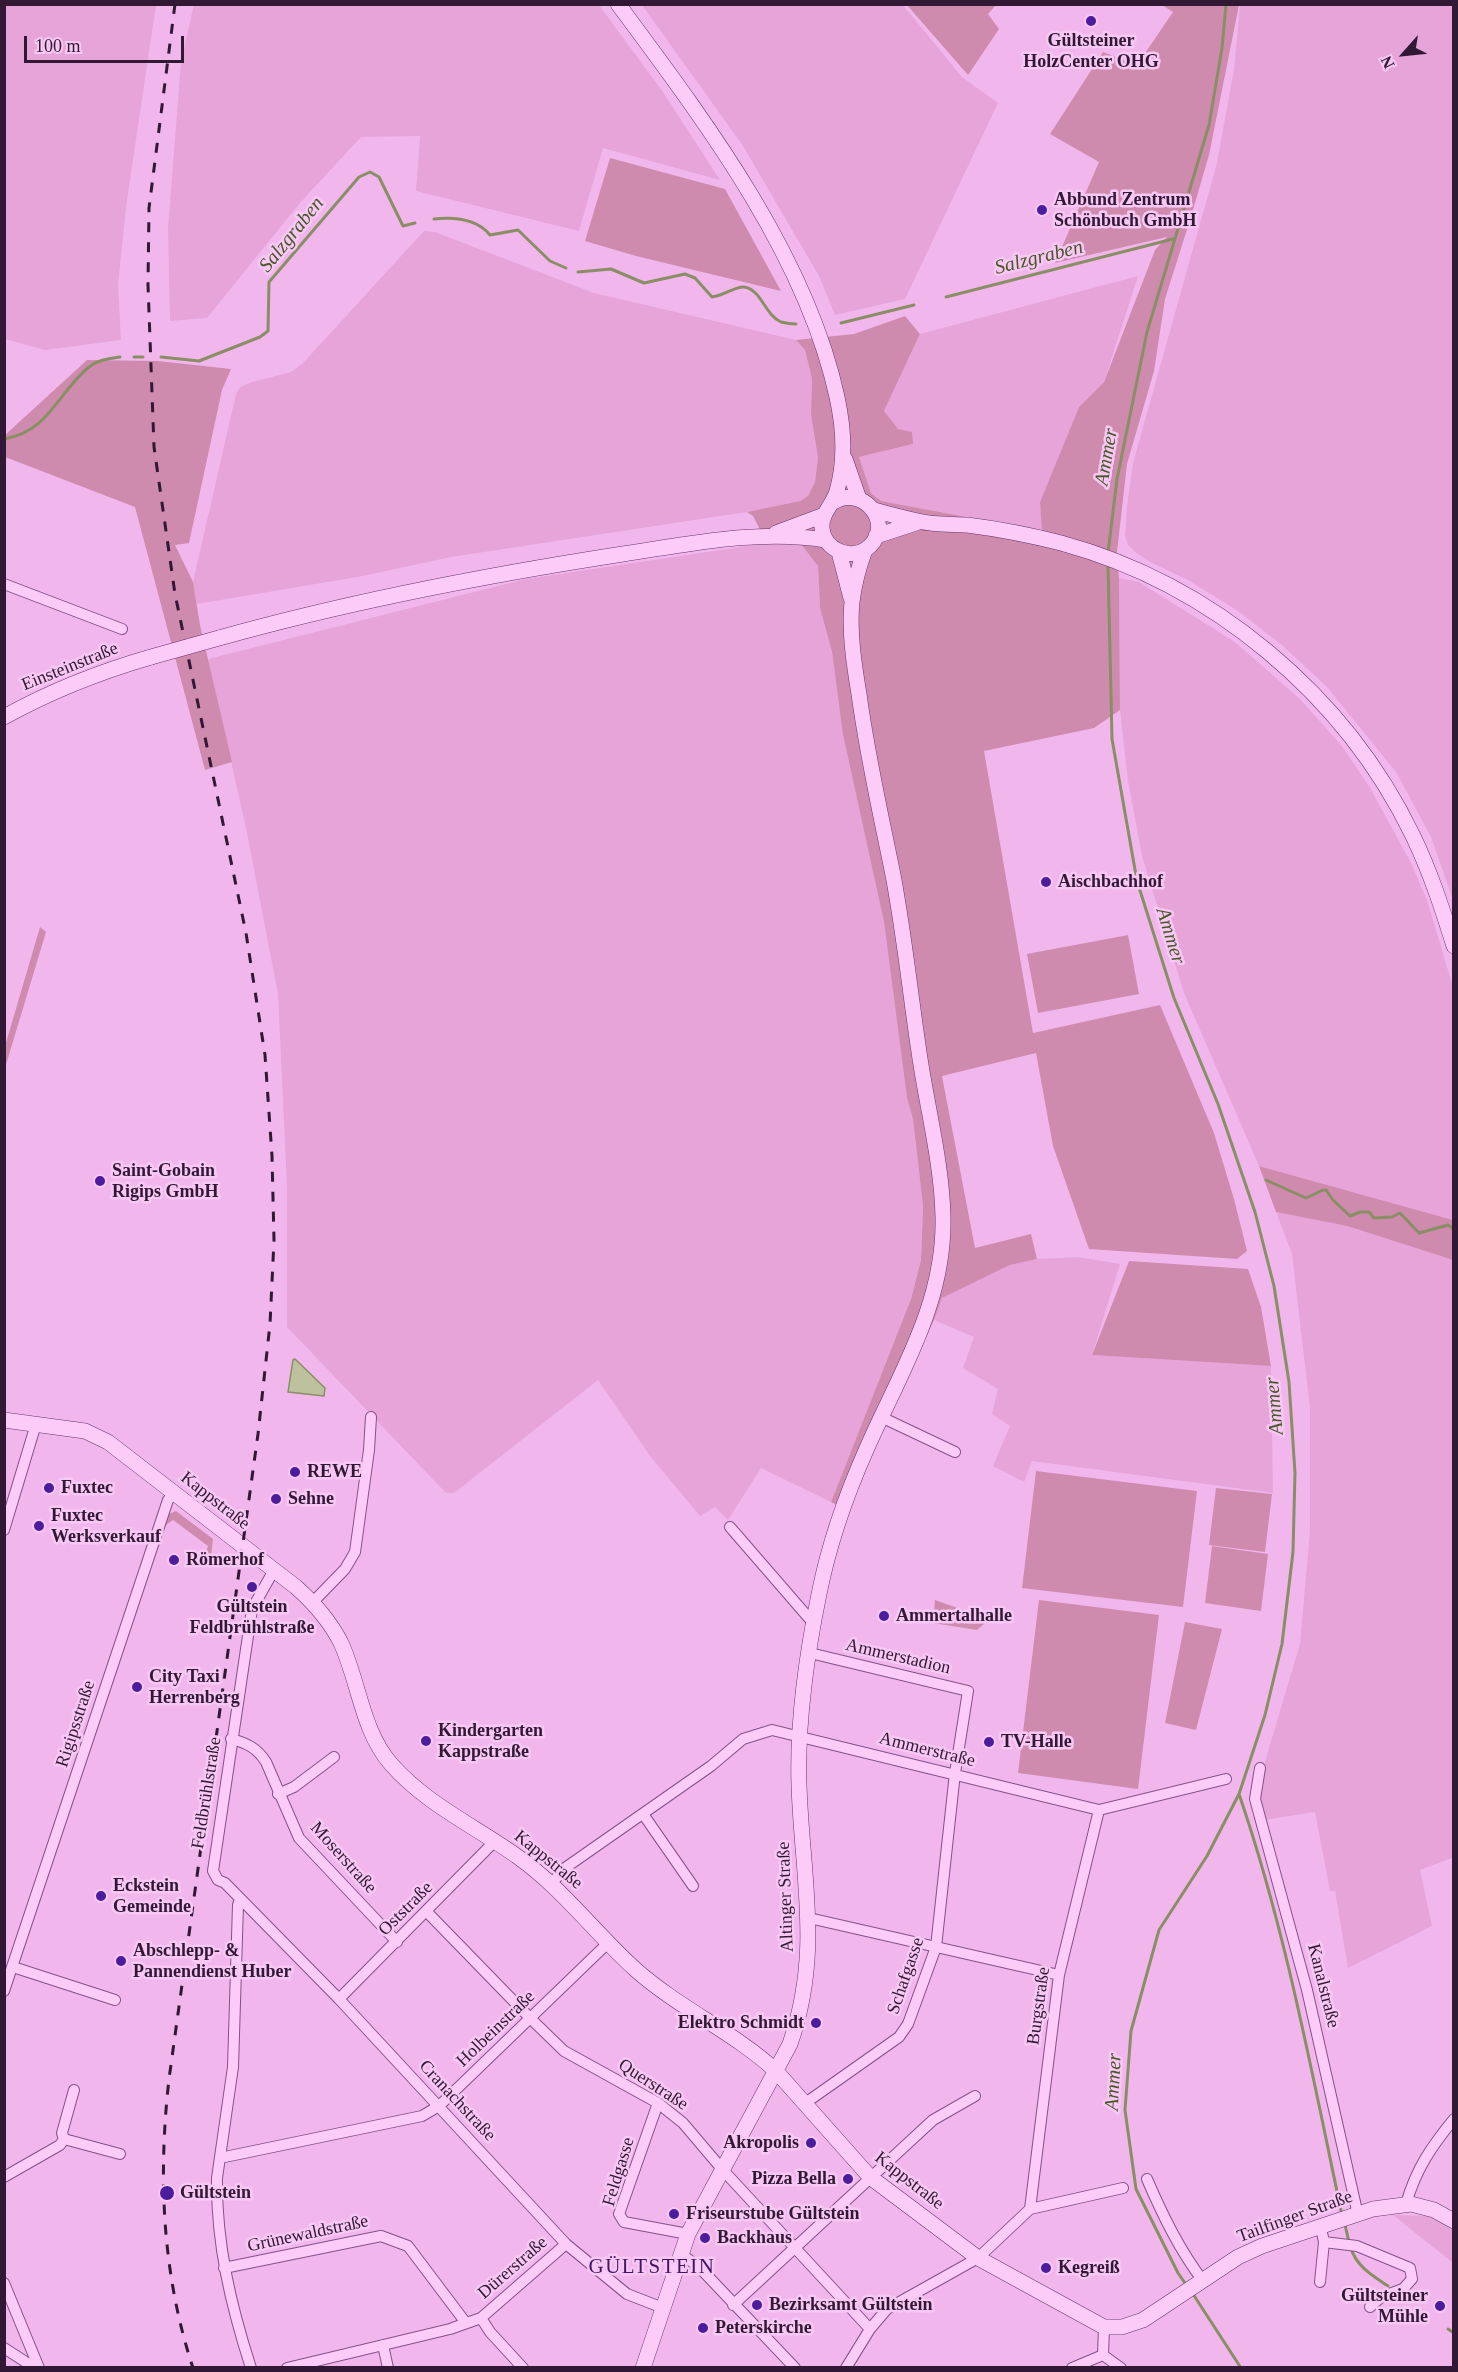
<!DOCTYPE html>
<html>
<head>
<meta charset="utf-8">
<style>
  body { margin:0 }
  #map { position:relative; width:1458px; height:2372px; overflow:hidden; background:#f1b7ed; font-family:Georgia,serif }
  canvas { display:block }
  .frame { position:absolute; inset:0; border:6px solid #311835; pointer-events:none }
  .north { position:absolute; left:1374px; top:24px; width:60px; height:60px; -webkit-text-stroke:4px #f8c8f4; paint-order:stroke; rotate:243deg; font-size:16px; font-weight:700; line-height:24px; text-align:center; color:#311835 }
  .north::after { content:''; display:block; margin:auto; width:21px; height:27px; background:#311835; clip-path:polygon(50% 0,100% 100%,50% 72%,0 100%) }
  .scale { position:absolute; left:24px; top:36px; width:160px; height:27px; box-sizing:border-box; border:3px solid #311835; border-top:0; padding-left:8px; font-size:18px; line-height:21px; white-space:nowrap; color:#311835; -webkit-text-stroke:4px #f8c8f4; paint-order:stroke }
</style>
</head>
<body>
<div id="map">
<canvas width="1458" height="2372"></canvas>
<div class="frame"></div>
<div class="north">N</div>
<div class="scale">100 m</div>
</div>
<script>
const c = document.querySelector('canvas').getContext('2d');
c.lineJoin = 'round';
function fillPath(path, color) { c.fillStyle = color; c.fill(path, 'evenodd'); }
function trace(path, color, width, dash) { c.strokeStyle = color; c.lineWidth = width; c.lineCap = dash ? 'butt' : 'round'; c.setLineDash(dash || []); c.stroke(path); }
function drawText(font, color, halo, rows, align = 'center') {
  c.font = font + ' Georgia,serif'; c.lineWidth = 5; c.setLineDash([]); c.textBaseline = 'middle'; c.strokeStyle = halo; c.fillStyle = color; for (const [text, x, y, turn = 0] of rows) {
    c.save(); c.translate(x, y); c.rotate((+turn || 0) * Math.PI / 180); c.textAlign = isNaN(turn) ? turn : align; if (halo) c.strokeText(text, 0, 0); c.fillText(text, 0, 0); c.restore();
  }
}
const farmland = new Path2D(`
  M194,4L599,5L663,92L720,180L603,148L579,231L416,191L420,136L361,137L299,204L207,318L170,321L168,228L181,62Z
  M4,5H156L126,207L118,285L121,340L45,350L5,339Z
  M642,5H903L962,77L998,103L905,299L835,315L819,276L743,146Z
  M1240,5H1453V900L1431,837L1396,772L1327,687L1283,646L1238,611L1188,580L1152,563L1135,552L1128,545L1125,536L1127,506L1133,463L1217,163L1234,69Z
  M424,231L435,232L594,293L796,340L805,350L812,379L811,415L818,458L815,482L808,496L800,501L747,512L451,557L363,576L197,604L193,582L236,394L240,387L252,382L291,372L303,363Z
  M1138,276L1104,382L1079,407L1040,502L1043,531L881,501L871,493L859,457L913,444L890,421L884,411L920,334Z
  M767,543H802L818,566L820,608L832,652L843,735L884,922L907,1098L913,1119L923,1206L921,1260L911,1299L831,1502L761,1468L728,1520L715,1507L700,1516L650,1456L598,1380L454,1493H446L287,1327V1187L278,994L246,828L208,659L526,579Z
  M1119,578L1139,582L1235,642L1300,699L1341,745L1369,786L1411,863L1427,900L1453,987V1220L1259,1166L1184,993L1142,856L1128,781L1120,710Z
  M1276,1212L1347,1226L1453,1260L1454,1857L1420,1870L1432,1926L1348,1968L1335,1891H1330L1315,1812L1263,1820L1258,1785L1300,1644L1310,1531V1408L1292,1254Z
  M1078,1257L1120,1264L1092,1355L1271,1366L1273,1493L1032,1461L1024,1482L993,1466L1010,1426L992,1414L998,1389L963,1368L974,1337L934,1320L942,1298L1010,1265L1037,1259Z
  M1393,2215L1431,2216L1453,2229V2263Z`);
const green = new Path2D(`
  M907,5H996L988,14L999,29L968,75Z
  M1162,5H1239L1209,155L1190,220L1165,299L1154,371L1127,464L1117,552L1119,578L1120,710L1094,728L984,751L1033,1033L1160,1005L1214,1133L1234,1199L1247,1251L1237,1259L1089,1249L1053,1146L1036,1053L942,1076L975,1248L1031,1234L1037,1259L1010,1265L942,1298L934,1320L846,1510L831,1502L911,1299L921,1260L923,1206L913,1119L907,1098L884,922L843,735L832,652L820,608L818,566L801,544L767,543L753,516L747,512L800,501L808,496L815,482L818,458L811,415L812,379L805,350L796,340L854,334L905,316L920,334L884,411L898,429L912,432L913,444L859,457L871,493L881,501L1042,531L1040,502L1079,407L1104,382L1155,250L1167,237L1055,263L1099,162L1050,134L1103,52L1137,65L1173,12Z
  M610,158L725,189L781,291L636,256L585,241Z
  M87,360L158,361L231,369L222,390L189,543L175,545L193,582L200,625L232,762L205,770L135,507L5,457V435Z
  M40,927L46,932L5,1068V1046Z
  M1128,935L1139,994L1038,1013L1027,954Z
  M1259,1166L1453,1220V1260L1347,1226L1276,1212Z
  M1129,1261L1248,1269L1261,1307L1271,1366L1092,1355Z
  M1036,1471L1197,1491L1183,1607L1022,1588Z
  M1216,1488L1272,1494L1265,1552L1209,1545Z
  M176,1511L213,1539L211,1557L206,1552L208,1546L173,1520L166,1525L164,1523L169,1514Z
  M1212,1546L1268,1554L1261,1611L1205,1603Z
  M935,1600L986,1618L984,1624L977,1630L933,1623Z
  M1039,1600L1159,1615L1138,1789L1018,1773Z
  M1185,1622L1222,1629L1196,1730L1165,1723Z`);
const water = new Path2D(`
  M295,1359L325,1388L324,1396L288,1392L293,1360Z`);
const stream = new Path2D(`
  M434,219C454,217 477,219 490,235L518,230L550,261L566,268
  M578,272L611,269L644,283L685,274L695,278L712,297C724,296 735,286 744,287C761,289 765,315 781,322C785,323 791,324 796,324
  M946,297L1173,239
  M841,323L914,305
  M134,357H143
  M161,357L199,361L260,337L268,331L269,282L359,177L370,172L379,177L403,226L415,223
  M4,439C50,431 57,393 89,367C97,360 109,359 120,357
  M1108,553L1117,479L1147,332L1209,125L1222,48L1226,4
  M1108,565L1112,739L1137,881L1174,998L1218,1104L1255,1212L1274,1286L1289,1382L1295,1473L1293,1552L1282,1644L1265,1715L1239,1794L1207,1856L1159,1930L1131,2031L1125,2110L1136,2189L1178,2273L1187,2286
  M1266,1180L1306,1198L1323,1190H1326L1333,1200L1350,1216L1360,1212H1369L1374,1218L1392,1217L1400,1213L1419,1233L1448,1225L1454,1229
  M1239,1794C1286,1931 1312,2074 1342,2215
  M1345,2225L1349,2242
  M1351,2248C1356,2266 1373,2276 1388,2286
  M1193,2294L1241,2368
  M1448,2329L1454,2333`);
const street = new Path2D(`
  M4,584L122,629
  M881,1417L955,1452
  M730,1527L814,1624
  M4,1530L36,1424
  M274,1570L252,1609L213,1871L218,1880L225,1883L339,1999L566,2244L627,2294L663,2308
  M313,1602L345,1569L355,1552L369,1450L371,1417
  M231,1739C247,1743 257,1748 266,1762L299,1838L397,1942
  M1260,1768L1255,1799L1307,1990L1358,2215
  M278,1794L294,1787L334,1757
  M643,1814L693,1886
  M552,1883L565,1868L711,1766L743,1739L772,1730L1099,1810L1226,1779
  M240,1899L238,1905L233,2067L217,2178C216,2243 231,2306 251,2368
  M427,1912L531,2019L564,2051L658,2103L683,2123L722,2169L870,2329
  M809,1918L1059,1975
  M13,1967L115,2000
  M4,1991L168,1500L174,1494
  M339,1999L494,1842
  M658,2103L619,2214L624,2222L688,2234
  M804,2104L899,2037L908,2024L936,1947L955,1773L968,1691L810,1653
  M64,2139L120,2154
  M220,2158L422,2116L439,2106L609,1942
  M4,2177L60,2145L64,2139L62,2133L74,2090
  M1147,2179C1163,2216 1179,2249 1203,2281
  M1406,2204C1416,2169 1431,2147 1454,2119
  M1030,2209L1059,1975L1099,1810
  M1324,2242L1357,2246L1410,2268L1412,2279L1403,2289L1381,2297L1370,2307
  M680,2253L700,2268L795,2368
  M224,2268L381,2236L408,2246L466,2323
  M1320,2282L1324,2242L1321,2228
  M4,2283L39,2368
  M733,2305L933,2120L975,2096
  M481,2318L490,2332L523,2368
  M383,2345L388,2368
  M4,2348L35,2368
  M1103,2355L1104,2327
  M1103,2355L1121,2368
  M287,2368L450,2329L481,2318L566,2244
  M846,2368L870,2329L887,2309L978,2258L1030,2209L1123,2188
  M1072,2368L1103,2355`);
const secondary = new Path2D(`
  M618,4C704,120 806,254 837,397C844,429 846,460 837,491C833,505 821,513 822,528C824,551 853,562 870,546C895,521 860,483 832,503
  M845,459L859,499
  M874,510C888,514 903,518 918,521C934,525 951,524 967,525C999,529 1030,535 1061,543C1212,584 1345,695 1413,836C1430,871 1442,908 1454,946
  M776,533L824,515
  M876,536L916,523
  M839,552L851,598
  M219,638C351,601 487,575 623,554C689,544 759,529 826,540
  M4,717C51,691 99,672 151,657
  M4,1420L85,1431L108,1442L296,1587C314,1603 330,1621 341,1643C359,1682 362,1731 391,1764C427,1805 475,1826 518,1857C563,1889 595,1933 636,1970C679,2008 733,2032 775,2070L870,2177L978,2258L1104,2327H1122L1143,2320L1238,2257L1262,2246L1373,2209L1411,2204L1434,2210L1454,2221
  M643,2368L688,2234L790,2044C822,1952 802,1878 799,1785C797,1725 807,1653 819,1594C829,1544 846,1495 867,1448C900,1373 945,1303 943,1217C942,1167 929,1115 921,1065C911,1002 905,938 893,875C881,815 867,755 859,694C854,664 849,632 852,602C854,585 859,566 865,550`);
const rail = new Path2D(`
  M175,4L149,208L148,285L154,447L175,594L246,933L265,1055L272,1156L274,1240L270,1324L258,1434L169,2079C158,2176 162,2274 193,2368`);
const secondaryBridge = new Path2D(`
  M151,657L219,638`);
const markers = [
  [1091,21,6,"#4b1d9c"],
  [1042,210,6,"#4b1d9c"],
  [1046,882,6,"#4b1d9c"],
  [100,1181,6,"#4b1d9c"],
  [295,1472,6,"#4b1d9c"],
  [49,1488,6,"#4b1d9c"],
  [276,1499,6,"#4b1d9c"],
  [39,1526,6,"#4b1d9c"],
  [174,1560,6,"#4b1d9c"],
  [252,1587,6,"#4b1d9c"],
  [884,1616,6,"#4b1d9c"],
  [137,1687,6,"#4b1d9c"],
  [426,1741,6,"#4b1d9c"],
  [989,1742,6,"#4b1d9c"],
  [101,1896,6,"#4b1d9c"],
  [121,1961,6,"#4b1d9c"],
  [816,2023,6,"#4b1d9c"],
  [811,2143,6,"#4b1d9c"],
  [848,2179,6,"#4b1d9c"],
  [167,2193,8,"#4b1d9c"],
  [674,2214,6,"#4b1d9c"],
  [705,2238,6,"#4b1d9c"],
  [1046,2268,6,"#4b1d9c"],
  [757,2305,6,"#4b1d9c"],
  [1440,2306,6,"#4b1d9c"],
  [703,2328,6,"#4b1d9c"]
];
const poiNames = [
  ["Gültsteiner",1091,41,"center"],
  ["HolzCenter OHG",1091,62,"center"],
  ["Abbund Zentrum",1054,200],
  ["Schönbuch GmbH",1054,221],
  ["Aischbachhof",1058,882],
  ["Saint-Gobain",112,1171],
  ["Rigips GmbH",112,1192],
  ["REWE",307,1472],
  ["Fuxtec",61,1488],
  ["Sehne",288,1499],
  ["Fuxtec",51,1516],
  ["Werksverkauf",51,1537],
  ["Römerhof",186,1560],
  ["Gültstein",252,1607,"center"],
  ["Feldbrühlstraße",252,1628,"center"],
  ["Ammertalhalle",896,1616],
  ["City Taxi",149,1677],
  ["Herrenberg",149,1698],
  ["Kindergarten",438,1731],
  ["Kappstraße",438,1752],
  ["TV-Halle",1001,1742],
  ["Eckstein",113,1886],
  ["Gemeinde",113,1907],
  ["Abschlepp- &",133,1951],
  ["Pannendienst Huber",133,1972],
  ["Elektro Schmidt",804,2023,"right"],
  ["Akropolis",799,2143,"right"],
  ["Pizza Bella",836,2179,"right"],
  ["Gültstein",180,2193],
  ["Friseurstube Gültstein",686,2214],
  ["Backhaus",717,2238],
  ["Kegreiß",1058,2268],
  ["Gültsteiner",1428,2296,"right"],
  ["Mühle",1428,2317,"right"],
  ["Bezirksamt Gültstein",769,2305],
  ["Peterskirche",715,2328]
];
const streetNames = [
  ["Einsteinstraße",70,667,-22],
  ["Kappstraße",215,1501,38],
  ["Ammerstadion",898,1657,13],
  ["Rigipsstraße",76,1724,-72],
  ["Ammerstraße",927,1750,14],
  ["Feldbrühlstraße",207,1793,-81],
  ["Moserstraße",343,1858,48],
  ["Kappstraße",548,1860,39],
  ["Altinger Straße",786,1897,-92],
  ["Oststraße",406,1909,-45],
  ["Schafgasse",906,1976,-71],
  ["Kanalstraße",1323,1986,76],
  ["Burgstraße",1039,2006,-82],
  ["Holbeinstraße",496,2029,-44],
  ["Querstraße",653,2085,33],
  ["Cranachstraße",457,2101,47],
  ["Feldgasse",619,2172,-73],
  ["Kappstraße",909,2181,38],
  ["Tailfinger Straße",1295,2217,-20],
  ["Grünewaldstraße",308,2234,-12],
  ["Dürerstraße",513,2268,-41]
];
const waterNames = [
  ["Salzgraben",292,235,-51],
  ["Salzgraben",1039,258,-14],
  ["Ammer",1107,457,-80],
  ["Ammer",1170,936,73],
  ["Ammer",1275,1406,-95],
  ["Ammer",1114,2082,-87]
];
const quarterNames = [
  ["GÜLTSTEIN",652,2267]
];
fillPath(farmland, '#e7a4d9');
fillPath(green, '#cf8bae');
fillPath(water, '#bec19d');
trace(water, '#898e65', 1.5);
trace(stream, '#898e65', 3);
trace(street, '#835288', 12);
trace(secondary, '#633569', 16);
trace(street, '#fccbf8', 10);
trace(secondary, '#fccbf8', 15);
trace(rail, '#311835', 3, [10, 10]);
trace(secondaryBridge, '#633569', 16, []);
trace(secondaryBridge, '#fccbf8', 15);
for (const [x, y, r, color] of markers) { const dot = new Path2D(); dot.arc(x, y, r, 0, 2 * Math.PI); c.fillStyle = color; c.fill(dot); trace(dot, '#f8c8f4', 2); }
drawText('bold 18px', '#311835', '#f8c8f4', poiNames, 'left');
drawText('18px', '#311835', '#f8c8f4', streetNames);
drawText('italic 20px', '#485726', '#f8c8f4', waterNames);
c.letterSpacing = '1.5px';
drawText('21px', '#431466', '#f8c8f4', quarterNames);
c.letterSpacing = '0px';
</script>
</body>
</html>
